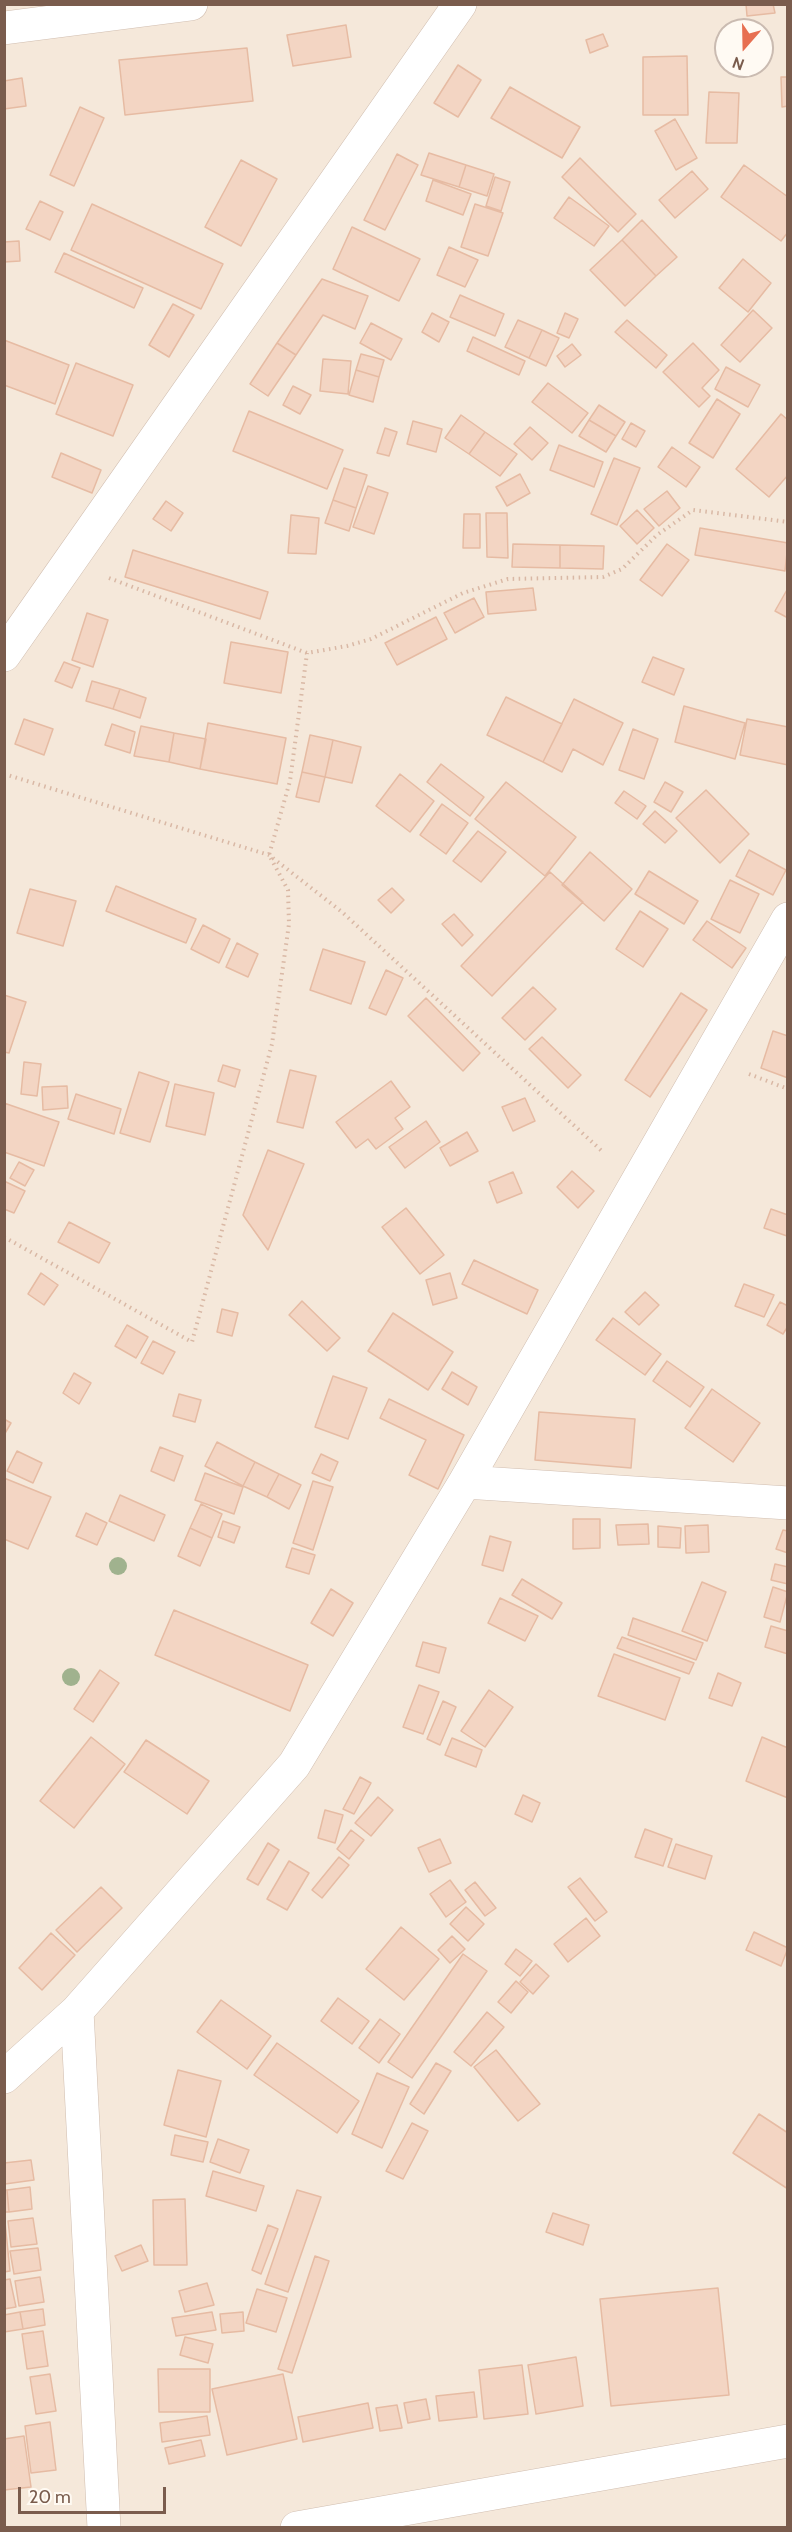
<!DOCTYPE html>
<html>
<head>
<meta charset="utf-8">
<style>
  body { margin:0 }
  #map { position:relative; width:792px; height:2532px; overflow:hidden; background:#fdf6ec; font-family:Cabin,sans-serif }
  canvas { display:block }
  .frame { position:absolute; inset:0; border:6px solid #7a5c4d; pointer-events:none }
  .north { position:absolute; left:714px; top:18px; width:60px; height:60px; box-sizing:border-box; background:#fffaf3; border:2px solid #cabbb1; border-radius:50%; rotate:200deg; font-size:16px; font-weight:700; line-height:24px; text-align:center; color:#7a5c4d }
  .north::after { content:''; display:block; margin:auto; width:21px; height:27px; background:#e76f51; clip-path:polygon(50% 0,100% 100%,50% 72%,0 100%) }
  .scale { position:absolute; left:18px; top:2487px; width:148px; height:27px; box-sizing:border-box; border:3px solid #7a5c4d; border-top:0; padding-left:8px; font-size:18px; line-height:21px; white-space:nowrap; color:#7a5c4d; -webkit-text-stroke:4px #fffaf3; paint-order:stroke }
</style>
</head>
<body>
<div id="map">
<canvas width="792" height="2532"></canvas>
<div class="frame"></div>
<div class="north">N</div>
<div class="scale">20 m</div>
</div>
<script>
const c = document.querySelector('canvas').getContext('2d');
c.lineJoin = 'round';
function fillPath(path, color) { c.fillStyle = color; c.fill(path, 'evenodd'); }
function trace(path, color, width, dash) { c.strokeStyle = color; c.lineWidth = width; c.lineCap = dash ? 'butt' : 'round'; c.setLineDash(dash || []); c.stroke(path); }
const residential = new Path2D(`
  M5,5H787V2527H5ZM726,30H762V66H726Z`);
const building = new Path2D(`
  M746,4H773L775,13L747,16Z
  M346,25L351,57L293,66L287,35Z
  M603,34L608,46L590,53L586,40Z
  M247,48L253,101L125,115L119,60Z
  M687,56L688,115H643V57Z
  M458,65L481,80L458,117L434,103Z
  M781,77H788V106L782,107Z
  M22,78L26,106L4,109V81Z
  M510,87L580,127L562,158L491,118Z
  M709,92L739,93L737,143H706Z
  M80,107L104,118L74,186L50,175Z
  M675,119L697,158L676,170L655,131Z
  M429,153L466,165L459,187L421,175Z
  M397,154L418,165L385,230L364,220Z
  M580,158L636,214L618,232L562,177Z
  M241,160L277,179L241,246L205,227Z
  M466,165L494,174L487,196L459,187Z
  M744,165L788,197V232L781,241L721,197Z
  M692,171L708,189L675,218L659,200Z
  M495,177L510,182L501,211L486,206Z
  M433,180L471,194L463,215L426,201Z
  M569,197L609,226L594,246L554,218Z
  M40,201L63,212L50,240L26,229Z
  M92,204L223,264L201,309L71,250Z
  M475,204L503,213L488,256L461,247Z
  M642,220L677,257L656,276L622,240Z
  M352,227L420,259L399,301L333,269Z
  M622,240L656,276L625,306L590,270Z
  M19,241L20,261L4,262V242Z
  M449,247L478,260L465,287L437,275Z
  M64,253L143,288L134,308L55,272Z
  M743,259L771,283L748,312L719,288Z
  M322,279L368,296L355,329L323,315L296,355L277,343Z
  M460,295L504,314L495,336L450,317Z
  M173,304L194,315L169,357L149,345Z
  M753,310L772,328L740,362L721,345Z
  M432,313L449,322L439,342L422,332Z
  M565,313L578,319L569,338L557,333Z
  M518,320L542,330L529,358L505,347Z
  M627,320L667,355L656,368L615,332Z
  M371,323L402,339L391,360L360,343Z
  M542,330L559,338L546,366L529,358Z
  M473,337L525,361L519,375L467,351Z
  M4,340L69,365L55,404L4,385Z
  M277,343L296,355L268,396L250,384Z
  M693,343L719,370L702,388L710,396L699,407L663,372Z
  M572,344L581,355L565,367L557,356Z
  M361,354L384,360L379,377L356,370Z
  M323,359L351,361L348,394L320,391Z
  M76,363L133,385L113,436L56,414Z
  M726,367L760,385L748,407L715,389Z
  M356,370L379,377L373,402L349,395Z
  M548,383L588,413L572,433L532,402Z
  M293,386L311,395L300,414L283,405Z
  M717,399L740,414L713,458L689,443Z
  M599,405L625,422L616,436L589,420Z
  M249,411L343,450L327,489L233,451Z
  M781,414L788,420V475L769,497L736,469Z
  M461,415L485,432L469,454L445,438Z
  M589,420L616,436L606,452L579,436Z
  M413,421L442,429L436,452L407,444Z
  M631,423L645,431L636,447L622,439Z
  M530,427L548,443L532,460L514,444Z
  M385,428L397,432L389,456L377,453Z
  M485,432L517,454L500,476L469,454Z
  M559,445L603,462L594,487L550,470Z
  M672,447L700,467L686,487L658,467Z
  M61,453L101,470L92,493L52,477Z
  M614,458L640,468L617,525L591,514Z
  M344,468L367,475L356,508L333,500Z
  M520,474L530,493L507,506L496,487Z
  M368,486L388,493L374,534L353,527Z
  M667,491L680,508L659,526L644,509Z
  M333,500L356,508L349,531L325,523Z
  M166,501L183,513L171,531L153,519Z
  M637,510L654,528L637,544L620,526Z
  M486,513H507L508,558L487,557Z
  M464,514H480V548H463Z
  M291,515L319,518L316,554L288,553Z
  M700,528L788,543L785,571L695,555Z
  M513,544L560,545V568L512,567Z
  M667,544L689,560L662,596L640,580Z
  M560,545L604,546L603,569L560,568Z
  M133,550L268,592L260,619L125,577Z
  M533,588L536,610L488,614L486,592Z
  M788,588V618L775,611Z
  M474,598L484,617L455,633L444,613Z
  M87,613L108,620L93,667L72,660Z
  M436,617L447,639L397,665L385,643Z
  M231,642L288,652L281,693L224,683Z
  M653,657L684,669L674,695L642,682Z
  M64,662L80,668L72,688L55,681Z
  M92,681L120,689L113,709L86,701Z
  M120,689L146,698L140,718L113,709Z
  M506,697L562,724L543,762L487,735Z
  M574,699L623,723L603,765L573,749L562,772L543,762Z
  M684,706L745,723L735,759L675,742Z
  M24,719L53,729L44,755L15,744Z
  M747,719L788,727V765L740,755Z
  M208,723L286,738L277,784L200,769Z
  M112,724L135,732L130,753L105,745Z
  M141,726L174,733L169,762L134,756Z
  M633,729L658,739L644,779L619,770Z
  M174,733L206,739L200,769L169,762Z
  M310,735L333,740L325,777L302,772Z
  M333,740L361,747L352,783L325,777Z
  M441,764L484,797L470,816L427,782Z
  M302,772L325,777L319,802L296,797Z
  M400,774L434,801L410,832L376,806Z
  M506,782L576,837L545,876L475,819Z
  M665,782L683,792L671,812L654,802Z
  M706,790L749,834L720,863L676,818Z
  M624,791L646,806L637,819L615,803Z
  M442,804L468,823L446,854L420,835Z
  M655,811L677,831L665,843L643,824Z
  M478,831L506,852L481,882L453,861Z
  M749,850L786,870L773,895L736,876Z
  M590,852L632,889L604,921L562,885Z
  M649,871L698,901L684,924L635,894Z
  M550,872L583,902L492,996L461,966Z
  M730,880L759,894L740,933L711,919Z
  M116,886L196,919L186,943L106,911Z
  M392,888L404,900L391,913L378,900Z
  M30,889L76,901L63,946L17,933Z
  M640,911L668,929L643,967L616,949Z
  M454,914L473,935L462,946L442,924Z
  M707,921L746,948L732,968L693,940Z
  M203,925L230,939L219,963L191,949Z
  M237,943L258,954L248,977L226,967Z
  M323,949L365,962L351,1004L310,990Z
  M386,970L403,978L386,1015L369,1008Z
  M533,987L556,1009L525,1040L502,1018Z
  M681,993L707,1010L650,1097L625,1080Z
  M4,995L26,1002L9,1053L4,1052Z
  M426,998L480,1053L463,1071L408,1016Z
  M773,1031L788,1036V1078L761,1068Z
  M542,1037L581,1075L568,1088L529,1049Z
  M24,1062L41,1064L37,1096L21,1094Z
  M223,1065L240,1070L235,1087L218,1081Z
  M290,1070L316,1076L303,1128L277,1122Z
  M139,1072L169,1082L150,1142L120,1133Z
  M391,1081L410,1107L395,1118L403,1129L376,1149L368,1139L356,1148L336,1122Z
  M175,1084L214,1093L205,1135L166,1126Z
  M67,1086L68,1108L43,1110L42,1087Z
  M76,1094L121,1109L114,1134L68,1119Z
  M525,1098L535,1121L513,1131L502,1107Z
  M4,1103L59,1122L44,1166L4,1152Z
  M426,1121L440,1142L405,1168L389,1147Z
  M467,1132L478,1151L450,1166L440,1148Z
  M268,1150L304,1164L268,1250L243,1215Z
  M19,1162L34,1170L25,1186L10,1178Z
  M572,1171L594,1191L578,1208L557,1187Z
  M513,1172L522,1193L497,1203L489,1182Z
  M4,1181L25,1191L14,1213L4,1209Z
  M406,1208L444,1255L420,1274L382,1227Z
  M771,1209L788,1215L787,1236L764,1228Z
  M69,1222L110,1243L99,1263L58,1242Z
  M474,1260L538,1290L527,1314L462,1284Z
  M41,1273L58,1285L44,1305L28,1294Z
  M450,1273L457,1298L433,1305L426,1280Z
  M744,1284L774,1295L764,1317L735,1306Z
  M645,1292L659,1305L639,1325L625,1312Z
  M302,1301L340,1338L327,1351L289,1315Z
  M780,1302L788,1306V1326L783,1334L767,1325Z
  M222,1309L238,1313L232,1336L217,1332Z
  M393,1313L453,1352L428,1390L368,1351Z
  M613,1318L661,1354L645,1375L596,1340Z
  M127,1325L148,1337L136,1358L115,1346Z
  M153,1341L175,1352L163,1374L141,1363Z
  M667,1361L704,1387L690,1407L653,1381Z
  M452,1372L477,1387L468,1405L442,1389Z
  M74,1373L91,1383L79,1404L63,1393Z
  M333,1376L367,1388L348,1439L315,1427Z
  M712,1389L760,1423L733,1462L685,1428Z
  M179,1394L201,1400L195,1422L173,1416Z
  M389,1399L464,1435L438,1489L409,1475L426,1440L380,1418Z
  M539,1412L635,1419L631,1468L535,1460Z
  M4,1419L11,1423L4,1435Z
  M217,1442L255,1462L243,1486L205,1466Z
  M160,1447L183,1456L174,1481L151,1471Z
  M17,1451L42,1463L33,1483L7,1471Z
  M321,1454L338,1462L330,1481L312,1473Z
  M255,1462L279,1474L267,1497L243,1486Z
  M205,1473L243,1487L234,1514L195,1500Z
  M279,1474L301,1485L289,1509L267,1497Z
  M4,1478L51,1497L28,1549L4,1539Z
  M313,1481L333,1487L313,1550L293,1543Z
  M120,1495L165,1515L154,1541L109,1521Z
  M201,1504L222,1514L212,1538L190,1528Z
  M86,1513L107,1523L97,1545L76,1536Z
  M573,1519H600V1548L573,1549Z
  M223,1521L240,1527L234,1543L218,1537Z
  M648,1524L649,1544L618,1545L616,1525Z
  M708,1525L709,1552L686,1553L685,1526Z
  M658,1526L681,1528L680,1548L658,1547Z
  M190,1528L212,1538L200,1566L178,1556Z
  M783,1530L788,1531V1553L776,1549Z
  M490,1536L511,1542L503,1571L482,1565Z
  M292,1548L315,1555L309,1574L286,1567Z
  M775,1564L788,1567V1584L771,1580Z
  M522,1579L562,1603L552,1619L512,1595Z
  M702,1582L726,1592L707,1641L682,1631Z
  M773,1587L788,1592L780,1622L764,1617Z
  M331,1589L353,1603L333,1636L311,1623Z
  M500,1598L538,1616L525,1641L488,1623Z
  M174,1610L308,1665L290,1711L155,1655Z
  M633,1618L703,1643L696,1660L628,1635Z
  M771,1626L788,1631V1654L765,1647Z
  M622,1637L694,1663L689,1674L617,1648Z
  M423,1642L446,1648L439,1673L416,1666Z
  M614,1654L680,1678L665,1720L598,1696Z
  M100,1670L119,1683L93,1722L74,1709Z
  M718,1673L741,1683L732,1706L709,1698Z
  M419,1685L439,1692L423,1734L403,1727Z
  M489,1690L513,1707L485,1747L461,1731Z
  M443,1701L456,1707L440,1745L427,1739Z
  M91,1737L125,1764L74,1828L40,1801Z
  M762,1737L788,1748V1798L746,1781Z
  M452,1738L482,1750L476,1767L445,1755Z
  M146,1740L209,1781L187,1814L124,1772Z
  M360,1777L371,1783L354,1814L343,1809Z
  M523,1795L540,1803L532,1822L515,1814Z
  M378,1797L393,1810L371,1836L355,1823Z
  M325,1810L343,1815L335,1843L318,1838Z
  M645,1829L672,1839L663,1866L635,1857Z
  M351,1830L364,1840L349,1859L337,1849Z
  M440,1839L451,1863L429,1872L418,1848Z
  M268,1843L279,1850L258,1885L247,1879Z
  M676,1844L712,1856L705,1879L668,1867Z
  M339,1857L349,1865L322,1898L312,1890Z
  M289,1861L309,1873L287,1910L267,1899Z
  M580,1878L607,1912L595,1921L568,1887Z
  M450,1880L466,1902L446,1917L430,1894Z
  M475,1882L496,1908L485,1916L465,1890Z
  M101,1887L122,1908L77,1952L56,1930Z
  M466,1907L484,1924L468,1941L450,1924Z
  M586,1918L600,1936L568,1962L554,1944Z
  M401,1927L439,1959L404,2000L366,1969Z
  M754,1932L788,1948L781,1966L746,1950Z
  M51,1933L75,1955L42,1990L19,1968Z
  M452,1936L465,1949L450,1963L438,1950Z
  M516,1949L532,1961L520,1976L505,1964Z
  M463,1954L487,1971L412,2078L388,2062Z
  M536,1964L549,1976L533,1994L520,1982Z
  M516,1981L528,1992L511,2013L498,2002Z
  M338,1998L369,2021L352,2044L321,2021Z
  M221,2000L271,2036L247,2069L197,2032Z
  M487,2012L504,2027L471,2066L454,2052Z
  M380,2019L400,2034L379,2063L359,2048Z
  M277,2043L359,2101L337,2133L254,2075Z
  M496,2050L540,2104L518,2121L474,2067Z
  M436,2063L451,2071L424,2114L410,2104Z
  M178,2070L221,2081L206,2137L164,2125Z
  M377,2073L409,2087L382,2148L352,2134Z
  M759,2114L788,2133V2189L733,2153Z
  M412,2123L428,2131L403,2179L386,2171Z
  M175,2135L208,2142L203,2162L171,2155Z
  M218,2139L249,2150L240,2173L210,2162Z
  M31,2160L34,2180L5,2184L4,2163Z
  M213,2171L264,2186L256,2211L206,2196Z
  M30,2187L32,2209L9,2212L7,2190Z
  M4,2190H7L9,2212H4Z
  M297,2190L321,2197L288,2292L265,2284Z
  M185,2199L187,2265H154L153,2200Z
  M553,2213L589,2225L583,2245L546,2232Z
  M33,2218L37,2244L11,2247L8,2221Z
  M5,2222L10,2271L4,2272V2222Z
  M268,2225L278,2229L261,2274L252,2270Z
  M141,2245L148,2261L122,2271L115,2256Z
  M38,2248L41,2270L14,2274L10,2251Z
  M315,2256L329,2261L292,2373L278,2369Z
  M40,2277L44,2302L19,2306L15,2281Z
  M10,2279L16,2307L4,2309V2280Z
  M207,2283L214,2305L185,2312L179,2291Z
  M718,2288L729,2395L611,2406L600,2299Z
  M257,2289L287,2298L276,2332L246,2323Z
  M43,2309L45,2325L23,2329L20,2312Z
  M20,2312L23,2329L4,2332V2315Z
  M212,2312L216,2330L176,2336L172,2318Z
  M243,2312L244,2331L222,2333L220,2314Z
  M43,2331L48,2366L27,2369L22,2334Z
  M185,2337L213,2344L208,2363L180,2355Z
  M576,2357L583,2406L536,2414L528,2365Z
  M522,2365L528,2414L484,2419L479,2370Z
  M158,2369H210V2412H159Z
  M50,2374L56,2411L36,2414L30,2377Z
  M283,2374L297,2439L227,2455L212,2389Z
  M474,2392L477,2417L439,2421L436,2396Z
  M426,2399L430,2419L408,2423L404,2403Z
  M368,2403L373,2428L303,2442L298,2417Z
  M397,2405L402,2428L380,2431L376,2408Z
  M207,2416L210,2435L162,2442L160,2423Z
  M50,2422L56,2470L31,2473L25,2426Z
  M24,2436L31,2487L4,2490V2439Z
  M201,2440L205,2456L169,2464L165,2448Z`);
const path = new Path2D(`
  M109,578L307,653L347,646L371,639L463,593L508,579L603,577L622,569L657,535L693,510L788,522
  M4,774L269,855L342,912L604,1153
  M749,1074L788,1089
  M4,1237L192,1342L272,1044L289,924L288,890L269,855L290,781L307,653`);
const street = new Path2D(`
  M4,28L191,4
  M4,655L460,4
  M465,1482L788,1503
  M77,2011L104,2528
  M4,2077L77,2011L294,1765L465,1482L788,919
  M297,2528L788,2441`);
const trees = [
  [118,1566],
  [71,1677]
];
fillPath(residential, '#f5e8da');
fillPath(building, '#f3d5c3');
trace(building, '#e6bba3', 1.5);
trace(street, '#d1beb0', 34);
trace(path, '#d9b8a5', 4, [1.5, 4.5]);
trace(street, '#fff', 33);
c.fillStyle = '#a0b28e';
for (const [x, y] of trees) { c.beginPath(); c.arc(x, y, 9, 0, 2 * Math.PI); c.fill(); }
</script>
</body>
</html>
